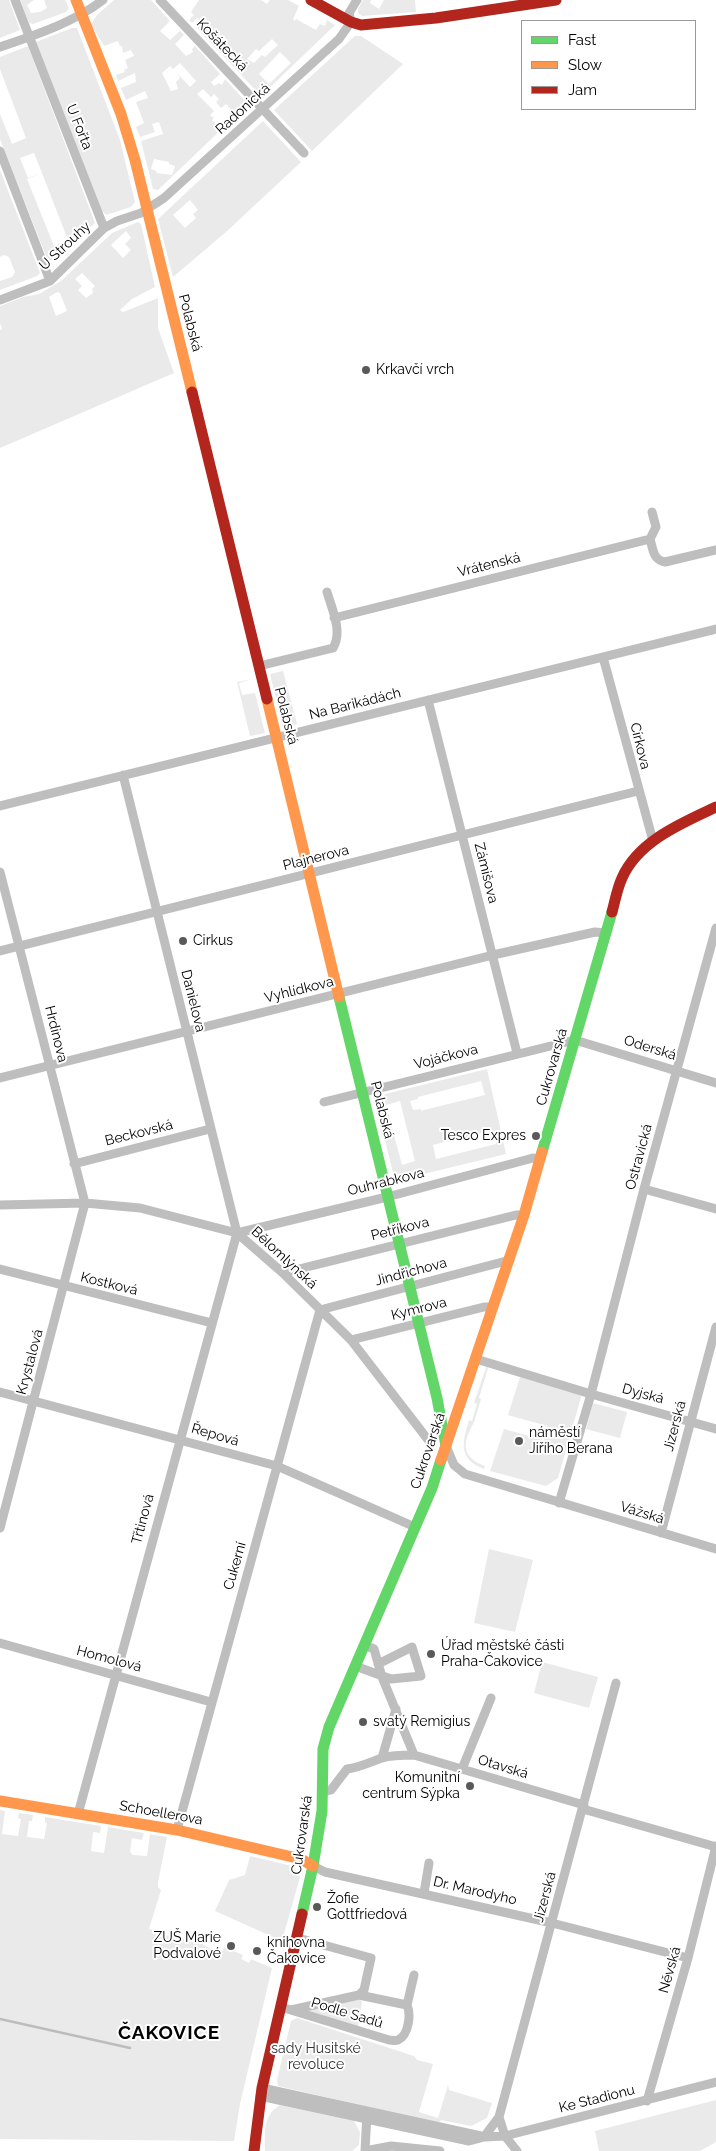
<!DOCTYPE html>
<html>
<head>
<meta charset="utf-8">
<style>
  body { margin:0 }
  #map { position:relative; width:716px; height:2151px; overflow:hidden; background:#fff; font-family:Raleway,sans-serif }
  canvas { display:block }
  .legend { position:absolute; left:521px; top:20px; width:175px; height:90px; box-sizing:border-box; background:#fff; border:1px solid #999; margin:0; padding:6px 9px; list-style:none; font-size:15px; color:#000 }
  .legend li { display:flex; align-items:center; gap:10px; height:25px }
  .legend b { width:25px; border:1px solid #999 }
</style>
</head>
<body>
<div id="map">
<canvas width="716" height="2151"></canvas>
<ul class="legend">
<li><b style="height:6px;background:#63d668"></b>Fast</li>
<li><b style="height:6px;background:#ff974d"></b>Slow</li>
<li><b style="height:6px;background:#b3261e"></b>Jam</li>
</ul>
</div>
<script>
const c = document.querySelector('canvas').getContext('2d');
c.lineJoin = 'round';
function fillPath(path, color) { c.fillStyle = color; c.fill(path, 'evenodd'); }
function trace(path, color, width, dash) { c.strokeStyle = color; c.lineWidth = width; c.lineCap = dash ? 'butt' : 'round'; c.setLineDash(dash || []); c.stroke(path); }
function drawText(font, color, halo, rows, align = 'center') {
  c.font = font + ' Raleway,sans-serif'; c.lineWidth = 4; c.setLineDash([]); c.textBaseline = 'middle'; c.strokeStyle = halo; c.fillStyle = color; for (const [text, x, y, turn = 0] of rows) {
    c.save(); c.translate(x, y); c.rotate((+turn || 0) * Math.PI / 180); c.textAlign = isNaN(turn) ? turn : align; if (halo) c.strokeText(text, 0, 0); c.fillText(text, 0, 0); c.restore();
  }
}
const green = new Path2D(`
  M0,0H9L20,30L0,38Z
  M20,0H34L27,5L31,13L40,12L47,8L44,0H65L69,8L66,12L33,24L29,23Z
  M114,0H151L170,21L160,31L170,40L180,31L184,35L175,44L186,56L193,52L192,49L195,46L220,74L211,82L214,86L219,83L222,85L225,79L248,104L158,190L153,189L141,141L163,134L159,122L152,124L155,132L140,137L136,127L144,123L136,102L148,98L145,91L126,100L121,88L136,82L135,73L118,81L116,75L125,72L124,70L128,68L125,60L134,56L131,50L123,53L122,46H120L118,41L104,46L91,24L97,15ZM180,63L196,81L190,87L177,73L180,78L176,82L178,89L171,91L162,73L170,66L173,69ZM203,89L211,97L214,94L219,99L216,102L221,108L226,104L236,114L221,129L212,120L214,118L210,115L214,111L197,94ZM154,159L169,162V164L175,166L172,175L156,173L157,171L151,169Z
  M199,0H261L267,4L270,0H288L299,6L293,19L295,21L296,19L316,30L320,24L325,26L327,20L335,25L261,96L195,26L200,21L197,18L192,23L189,20L194,15L191,12ZM272,39L278,45L265,57L262,55L254,63L247,59L256,49L259,51ZM280,52L291,63L269,84L259,74Z
  M363,0H371L370,3L379,9L384,0H415L416,12L362,16L358,13V9Z
  M72,28H77L120,140L135,202L131,207L106,215L102,211L36,42Z
  M355,36H361L403,64L312,151L274,110Z
  M28,46L95,223L56,261L50,260L46,256L0,139V114L12,144L26,138L0,69V57ZM34,153L42,173L28,178L20,158ZM42,173L68,240L54,246L27,179Z
  M263,121L301,162L226,232L173,277L158,219ZM190,200L198,210L193,214L196,218L185,228L173,215Z
  M0,170L40,273L37,276L0,290V281L12,277L15,272L9,257L4,255L0,257Z
  M138,222L141,224L155,287L132,299L120,310L123,312L158,298V328L174,373L0,448V330L2,329L0,323V306L23,297L39,294L61,281L112,233ZM126,231L131,238L125,244L131,250L123,258L111,245ZM82,273L95,286L92,289L93,293L86,298L78,290L82,286L75,279ZM57,292L60,293L67,311L56,316L49,297Z
  M283,671L297,724L283,728L270,674Z
  M252,679L239,683L242,695L255,693L265,733L250,736L237,682Z
  M487,1069L506,1154L395,1181L377,1108L385,1094ZM481,1081L485,1095L424,1110L421,1111V1109L413,1110L410,1101L418,1099V1097ZM400,1101L415,1161L402,1165L386,1105ZM493,1130L496,1144L436,1159L433,1145Z
  M487,1365H489L479,1398L481,1399C478,1408 476,1419 472,1426C463,1443 461,1457 485,1466L484,1469C458,1459 462,1443 469,1420L472,1421L477,1404L474,1403Z
  M520,1377L582,1394L558,1478L546,1486L490,1471L504,1429L544,1440L547,1426L508,1415Z
  M593,1403L627,1412L620,1438L586,1429Z
  M489,1549L533,1560L515,1632L474,1623Z
  M542,1662L598,1677L589,1708L534,1693Z
  M0,1810L5,1811L2,1834L18,1836L21,1819L18,1818L19,1813L33,1815L32,1821H29L27,1837L44,1839L47,1823H45V1817L101,1826L100,1833L93,1832L91,1851L104,1853L108,1827L144,1833L142,1840L132,1838L130,1852L133,1855L147,1856L150,1834L167,1837L158,1882V1887L161,1890L149,1929L156,1931V1933L200,1943L221,1954L224,1947L243,1955L241,1959L249,1963L251,1959L272,1968L240,2104L234,2141L0,2139Z
  M250,1856L292,1866L300,1877L282,1941L215,1911L229,1880L245,1875Z
  M360,1999L362,2002L358,2027L308,2011L309,2010Z
  M297,2018L414,2056L417,2060L433,2064L419,2112L438,2118L448,2085L449,2090L492,2103L487,2118L471,2126L441,2120L439,2123L278,2086L277,2080L291,2021Z
  M716,2100V2142L700,2151H599L595,2131Z
  M280,2105L354,2121L360,2132L359,2145L352,2151H265C265,2133 262,2116 280,2105Z`);
const stream = new Path2D(`
  M0,2019L130,2048`);
const street = new Path2D(`
  M15,0L104,228
  M160,0L304,153
  M0,47C35,35 73,23 103,0
  M0,151L50,281
  M0,300L50,281L104,228L117,221L141,213L164,198L339,39L351,22L349,13L357,0
  M652,512L656,527L650,539C653,549 653,560 665,562L716,550
  M334,618L650,539
  M603,657L653,841
  M259,666L333,648C343,632 332,609 327,592
  M428,700L517,1053
  M123,775L237,1233
  M0,806L716,629
  M0,872L85,1203L0,1528
  M0,951L638,791
  M0,1078L493,955L595,932L606,933
  M324,1102L575,1040L716,1083
  M74,1164L210,1129
  M644,1189L716,1209
  M0,1205L85,1203L140,1208L237,1233L283,1273L351,1340L429,1441
  M237,1233L387,1197L533,1158L541,1159
  M0,1269L212,1323
  M283,1273L516,1215H524
  M320,1310L510,1260
  M351,1340L484,1307H493
  M476,1359L591,1394L716,1429
  M0,1392L277,1466L415,1527
  M446,1446L454,1465L465,1474L716,1549
  M559,1503L591,1394L644,1189L716,928
  M661,1533L716,1327
  M0,1643L211,1702
  M364,1645L374,1649L382,1677L414,1755
  M355,1666L391,1679L421,1676L412,1647L378,1664
  M382,1758L396,1709
  M462,1769L491,1698
  M323,1792L331,1790L347,1769C361,1767 370,1762 382,1758C392,1755 403,1755 414,1755L584,1805
  M583,1809L716,1847
  M78,1814L237,1233
  M177,1830L320,1310
  M313,1866L325,1872L552,1923L688,1958
  M424,1893L429,1863
  M298,1938L371,1958L364,1990L359,1995
  M407,2005L414,1975
  M281,2007L389,2040C392,2040 395,2041 398,2040C409,2035 411,2014 407,2005L359,1995L291,2010
  M262,2088L481,2136
  M260,2096L469,2141L484,2137L505,2136L716,2082
  M647,2101L688,1958L716,1846
  M484,2137L499,2117
  M365,2151L391,2146L440,2151
  M365,2151L367,2113
  M517,2151L505,2136L499,2117L616,1683`);
const fast = new Path2D(`
  M339,997L437,1398L446,1446
  M542,1152L612,912
  M302,1914L313,1866L322,1811L323,1749L329,1727L432,1488L441,1460`);
const slow = new Path2D(`
  M76,0L121,114L135,160L192,392
  M267,699L339,997
  M441,1460L524,1215L542,1152
  M0,1801L177,1830L301,1859L313,1866`);
const jam = new Path2D(`
  M311,0L351,22L361,25L436,18L556,0
  M192,392L267,699
  M612,912C615,901 617,889 622,878C638,841 682,823 716,807
  M254,2151L262,2088L302,1914`);
const markers = [
  [366,370,5,"#595959"],
  [183,941,5,"#595959"],
  [536,1136,5,"#595959"],
  [519,1441,5,"#595959"],
  [431,1654,5,"#595959"],
  [363,1722,5,"#595959"],
  [470,1786,5,"#595959"],
  [317,1907,5,"#595959"],
  [231,1946,5,"#595959"],
  [257,1951,5,"#595959"]
];
const streetNames = [
  ["Košátecká",222,45,46],
  ["Radonická",243,109,-42],
  ["U Fořta",79,127,68],
  ["U Strouhy",65,246,-43],
  ["Polabská",190,323,76],
  ["Vrátenská",489,565,-14],
  ["Na Barikádách",355,704,-14],
  ["Polabská",286,716,76],
  ["Církova",640,746,76],
  ["Plajnerova",316,858,-14],
  ["Zámišova",486,873,76],
  ["Vyhlídkova",299,990,-14],
  ["Danielova",193,1001,76],
  ["Hrdinova",56,1034,76],
  ["Oderská",650,1048,17],
  ["Vojáčkova",446,1057,-14],
  ["Cukrovarská",552,1067,-74],
  ["Polabská",382,1110,76],
  ["Beckovská",139,1133,-14],
  ["Ostravická",639,1157,-75],
  ["Ouhrabkova",386,1182,-14],
  ["Petříkova",400,1229,-14],
  ["Bělomlýnská",284,1258,43],
  ["Jindřichova",411,1272,-15],
  ["Kostková",109,1284,14],
  ["Kymrova",419,1309,-14],
  ["Krystalová",30,1362,-75],
  ["Dyjská",643,1394,15],
  ["Jizerská",675,1426,-75],
  ["Řepová",215,1435,16],
  ["Cukrovarská",428,1451,-71],
  ["Vážská",642,1513,17],
  ["Třtinová",143,1519,-75],
  ["Cukerní",235,1566,-74],
  ["Homolová",109,1659,15],
  ["Otavská",503,1767,17],
  ["Schoellerova",161,1813,10],
  ["Cukrovarská",302,1835,-82],
  ["Dr. Marodyho",475,1891,13],
  ["Jizerská",545,1897,-75],
  ["Něvská",670,1970,-74],
  ["Podle Sadů",347,2013,17],
  ["Ke Stadionu",597,2099,-14]
];
const poiNames = [
  ["Krkavčí vrch",376,370],
  ["Cirkus",193,941],
  ["Tesco Expres",526,1136,"right"],
  ["náměstí",529,1433],
  ["Jiřího Berana",529,1449],
  ["Úřad městské části",441,1646],
  ["Praha-Čakovice",441,1662],
  ["svatý Remigius",373,1722],
  ["Komunitní",460,1778,"right"],
  ["centrum Sýpka",460,1794,"right"],
  ["Žofie",327,1899],
  ["Gottfriedová",327,1915],
  ["ZUŠ Marie",221,1938,"right"],
  ["Podvalové",221,1954,"right"],
  ["knihovna",267,1943],
  ["Čakovice",267,1959]
];
const parkNames = [
  ["sady Husitské",316,2049],
  ["revoluce",316,2065]
];
const districtNames = [
  ["ČAKOVICE",169,2033]
];
fillPath(green, '#eaeaea');
trace(stream, '#bcbcbc', 2.5);
trace(street, '#bebebe', 9);
trace(fast, '#63d668', 11);
trace(slow, '#ff974d', 11);
trace(jam, '#b3261e', 11);
for (const [x, y, r, color] of markers) { const dot = new Path2D(); dot.arc(x, y, r, 0, 2 * Math.PI); c.fillStyle = color; c.fill(dot); trace(dot, '#fff', 2); }
drawText('14px', '#000', '#fff', streetNames);
drawText('14px', '#000', '#fff', poiNames, 'left');
drawText('14px', '#2f2f2f', '#fff', parkNames);
c.letterSpacing = '1px';
drawText('bold 19px', '#000', '#fff', districtNames);
c.letterSpacing = '0px';
</script>
</body>
</html>
